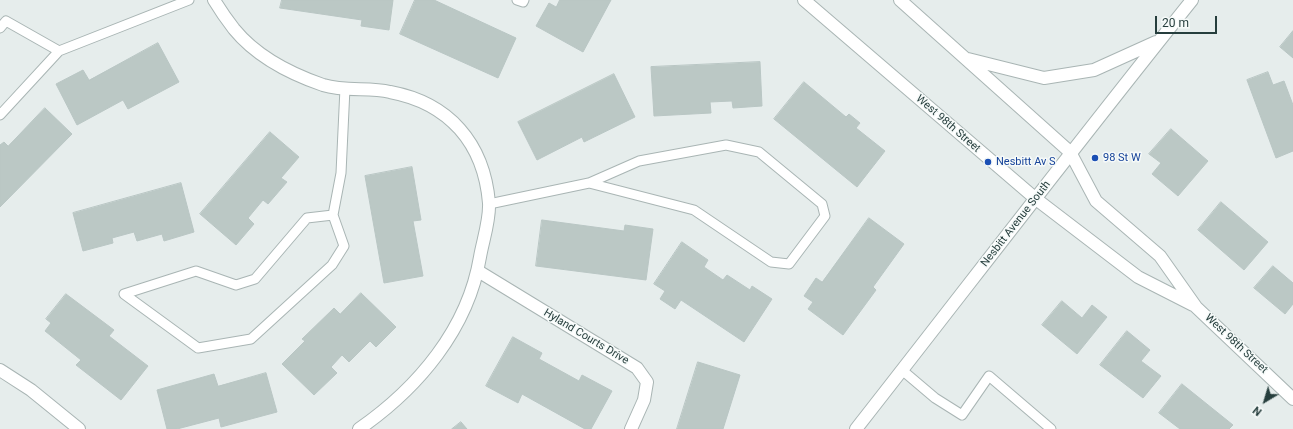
<!DOCTYPE html>
<html>
<head>
<meta charset="utf-8">
<style>
  body { margin:0 }
  #map { position:relative; width:1293px; height:429px; overflow:hidden; background:#e6edec; font-family:Roboto,sans-serif }
  canvas { display:block }
  .north { position:absolute; left:1245px; top:381px; width:40px; height:40px; -webkit-text-stroke:3px #f6faf9; paint-order:stroke; rotate:218deg; font-size:11px; font-weight:700; line-height:16px; text-align:center; color:#263e3d }
  .north::after { content:''; display:block; margin:auto; width:14px; height:18px; background:#263e3d; clip-path:polygon(50% 0,100% 100%,50% 72%,0 100%) }
  .scale { position:absolute; left:1155px; top:16px; width:62px; height:18px; box-sizing:border-box; border:2px solid #263e3d; border-top:0; padding-left:5px; font-size:12px; line-height:14px; white-space:nowrap; color:#263e3d; -webkit-text-stroke:3px #f6faf9; paint-order:stroke }
</style>
</head>
<body>
<div id="map">
<canvas width="1293" height="429"></canvas>
<div class="north">N</div>
<div class="scale">20 m</div>
</div>
<script>
const c = document.querySelector('canvas').getContext('2d');
c.lineJoin = 'round';
function fillPath(path, color) { c.fillStyle = color; c.fill(path, 'evenodd'); }
function trace(path, color, width, dash) { c.strokeStyle = color; c.lineWidth = width; c.lineCap = dash ? 'butt' : 'round'; c.setLineDash(dash || []); c.stroke(path); }
function drawText(font, color, halo, rows, align = 'center') {
  c.font = font + ' Roboto,sans-serif'; c.lineWidth = 3; c.setLineDash([]); c.textBaseline = 'middle'; c.strokeStyle = halo; c.fillStyle = color; for (const [text, x, y, turn = 0] of rows) {
    c.save(); c.translate(x, y); c.rotate((+turn || 0) * Math.PI / 180); c.textAlign = isNaN(turn) ? turn : align; if (halo) c.strokeText(text, 0, 0); c.fillText(text, 0, 0); c.restore();
  }
}
const building = new Path2D(`
  M282,0H393L389,30L361,26L362,20L280,8Z
  M415,0H434L516,38L498,78L400,34Z
  M560,0H611L583,52L536,26L549,3L556,7Z
  M1293,31V58L1280,47Z
  M158,43L179,82L128,109L123,100L77,125L56,84L83,70L89,80Z
  M760,62L762,106L733,108L732,101L710,102L711,113L654,116L651,67Z
  M1268,72L1273,85L1284,81L1293,105V151L1276,158L1247,80Z
  M614,74L635,117L584,142L582,137L537,160L518,122Z
  M804,82L846,117L849,114L860,123L856,128L885,151L857,187L774,119Z
  M45,108L72,134L0,207V145L4,142L8,146Z
  M1171,129L1208,161L1178,196L1152,174L1161,163L1149,154Z
  M270,132L299,157L281,178L287,182L268,204L263,200L248,218L254,224L236,245L200,214Z
  M412,167L421,220L413,221L423,276L384,283L365,176Z
  M181,183L194,232L164,241L162,234L137,241L134,232L112,238L113,243L83,251L73,213Z
  M1221,202L1268,242L1244,270L1198,230Z
  M869,218L904,244L873,287L876,290L843,335L808,309L813,302L804,296L816,278L822,282Z
  M542,220L624,231L625,225L653,229L646,280L536,266Z
  M682,242L708,260L704,267L723,280L727,275L750,290L752,286L772,299L744,342L681,300L675,309L660,299L665,291L654,284Z
  M1273,266L1293,283V304L1285,314L1254,288Z
  M361,293L396,327L376,347L370,341L349,362L342,355L331,367L337,373L314,395L282,364L305,341L302,339L334,308L340,314Z
  M66,294L114,330L109,336L148,366L121,400L76,365L81,360L45,331L51,323L46,319Z
  M1062,301L1082,318L1092,305L1107,317L1077,354L1042,325Z
  M1127,331L1150,350L1141,361L1161,376L1143,398L1100,365Z
  M513,337L542,353L539,359L579,381L582,375L612,391L591,429H585L522,394L518,403L486,386Z
  M698,362L740,375L723,429H677Z
  M266,373L277,412L221,427L219,418L177,429H167L157,390L214,374L218,386Z
  M1182,384L1233,425L1229,429H1180L1159,413Z
  M461,422L467,429H452Z`);
const service = new Path2D(`
  M517,0L523,2L524,0
  M0,28L6,21L59,51
  M0,115L59,51L189,0
  M489,204L589,183L694,210L771,262L789,264L825,216L822,204L759,152L726,145L639,161L589,183
  M333,215L307,218L255,279L236,285L196,271L124,294L198,348L251,339L332,265L344,246L333,215L341,173L345,88
  M902,370L935,398L962,415L989,376L1051,429`);
const minor = new Path2D(`
  M214,0C220,10 227,20 234,29C256,56 291,74 323,85C345,92 369,87 390,92C449,103 484,143 489,203C490,220 483,240 480,257C468,329 418,388 359,429
  M1070,152L1096,201L1160,256L1196,307L1293,399
  M1036,199L1138,277L1193,305
  M478,271L637,368L647,382L644,400L631,429
  M0,370L31,390L79,429`);
const tertiary = new Path2D(`
  M804,0L1036,199
  M900,0L1070,152
  M968,59L1044,78L1094,70L1156,42
  M856,429C968,286 1078,142 1192,0`);
const markers = [
  [1095,158,4,"#1a4fb4"],
  [988,162,4,"#1a4fb4"]
];
const streetNames = [
  ["West 98th Street",948,124,41],
  ["Nesbitt Avenue South",1016,224,-52],
  ["Hyland Courts Drive",586,337,31],
  ["West 98th Street",1236,344,43]
];
const transitNames = [
  ["98 St W",1103,158],
  ["Nesbitt Av S",996,162]
];
fillPath(building, '#bbc8c5');
trace(building, '#b9c6c4', 1);
trace(service, '#a9b5b4', 11);
trace(minor, '#a9b5b4', 14);
trace(tertiary, '#a9b5b4', 14);
trace(service, '#fff', 9);
trace(minor, '#fff', 12);
trace(tertiary, '#fff', 12);
for (const [x, y, r, color] of markers) { const dot = new Path2D(); dot.arc(x, y, r, 0, 2 * Math.PI); c.fillStyle = color; c.fill(dot); trace(dot, '#f6faf9', 1.5); }
drawText('11px', '#263e3d', '#f6faf9', streetNames);
drawText('11px', '#164399', '#f6faf9', transitNames, 'left');
</script>
</body>
</html>
